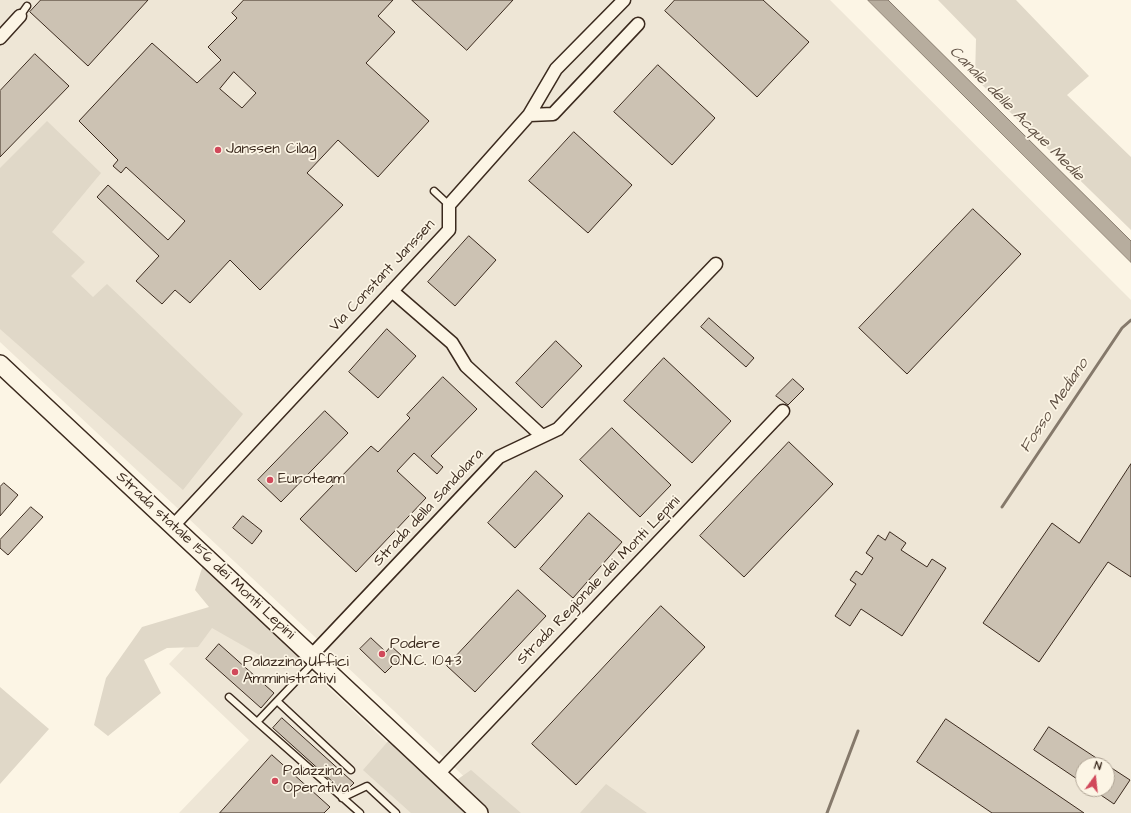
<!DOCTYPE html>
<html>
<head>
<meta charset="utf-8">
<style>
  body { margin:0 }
  #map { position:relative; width:1131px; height:813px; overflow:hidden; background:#fcf5e5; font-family:"Architects Daughter",sans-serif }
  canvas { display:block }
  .north { position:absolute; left:1075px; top:757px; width:40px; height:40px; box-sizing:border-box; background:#fcf5e5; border:1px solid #afa495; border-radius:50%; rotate:15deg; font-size:11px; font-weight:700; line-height:16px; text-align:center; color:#3b2a1e }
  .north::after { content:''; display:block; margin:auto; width:14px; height:18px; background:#d1495b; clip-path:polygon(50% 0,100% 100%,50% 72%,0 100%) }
</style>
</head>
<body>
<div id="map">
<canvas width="1131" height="813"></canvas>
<div class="north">N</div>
</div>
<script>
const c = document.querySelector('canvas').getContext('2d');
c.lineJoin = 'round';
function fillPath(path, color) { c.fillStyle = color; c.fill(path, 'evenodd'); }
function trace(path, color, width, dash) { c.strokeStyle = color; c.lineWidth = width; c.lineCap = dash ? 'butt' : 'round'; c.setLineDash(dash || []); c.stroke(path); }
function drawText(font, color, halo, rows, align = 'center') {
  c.font = font + ' "Architects Daughter",sans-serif'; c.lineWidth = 3.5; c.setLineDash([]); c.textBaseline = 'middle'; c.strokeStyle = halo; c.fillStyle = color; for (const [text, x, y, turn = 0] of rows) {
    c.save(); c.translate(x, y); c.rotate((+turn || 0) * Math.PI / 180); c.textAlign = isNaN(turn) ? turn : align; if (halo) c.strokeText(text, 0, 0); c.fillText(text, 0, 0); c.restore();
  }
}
const built = new Path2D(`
  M0,0H830L1131,300V813H503L0,342ZM1083,765H1107V789H1083Z
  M232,597L462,813H179L249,740L169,664Z`);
const green = new Path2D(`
  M938,0H1016L1089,76L1067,95L1131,157V230L975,78L976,39Z
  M47,121L101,173L52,232L85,262L71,276L93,297L107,284L243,414L183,490L0,329V168Z
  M203,565L303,656L284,669L212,628L198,647L167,648L144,660L161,693L108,736L94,725L106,678L142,627L209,607L195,590Z
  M0,687L49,729L0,784Z
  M390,739L445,788L471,770L521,813H411L363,770Z
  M606,784L647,813H580Z`);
const water = new Path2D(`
  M868,0H888L1131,241V262Z`);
const stream = new Path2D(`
  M1002,507L1122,328L1131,320
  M827,813L858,731`);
const building = new Path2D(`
  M41,0H148L88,66L30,12Z
  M244,0H393L378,16L395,32L366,63L429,121L378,177L338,140L307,173L343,205L260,290L230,260L190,303L175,290L162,304L136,281L159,256L97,197L108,185L168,240L185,221L126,167L121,173L113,166L118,160L79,121L152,43L197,83L221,60L208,47L237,18L232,13ZM234,72L256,93L242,108L220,89Z
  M412,0H513L467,50Z
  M675,0H763L809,42L757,97L665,11Z
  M35,54L69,86L0,157V91Z
  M658,65L715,118L672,165L614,112Z
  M574,132L632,185L588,233L529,181Z
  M973,209L1021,254L907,374L859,328Z
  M469,236L496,260L455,306L428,282Z
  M709,318L754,358L746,367L701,327Z
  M387,329L416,356L378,398L349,372Z
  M556,341L582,366L542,408L516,383Z
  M664,358L731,421L692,463L624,401Z
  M443,377L477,409L431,456L443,467L437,474L414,453L397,471L426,498L356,572L300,519L371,446L378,452L410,418L407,415Z
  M793,379L804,389L788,405L776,396Z
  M325,411L348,433L281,502L258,480Z
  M612,428L671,485L640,517L580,460Z
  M789,442L833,484L744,577L700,536Z
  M1131,464V577L1108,562L1039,662L983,623L1052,523L1079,543Z
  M536,471L563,496L515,548L488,523Z
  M4,483L18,495L0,516V487Z
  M31,507L43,517L8,555L0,548V540Z
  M589,513L622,542L573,598L540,569Z
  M243,516L262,531L252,544L233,528Z
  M890,532L906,543L901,550L927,567L932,559L946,568L902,636L861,609L850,626L835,616L856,584L850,580L856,571L862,575L873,558L866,553L878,535L885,540Z
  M518,590L546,616L475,692L447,666Z
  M661,606L705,647L576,785L532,744Z
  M371,638L386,652L391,646L402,656L385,673L360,649Z
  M219,644L274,693L261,708L206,659Z
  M282,718L354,783L346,791L344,792L273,728Z
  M946,719L1084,813H992L917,762Z
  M1049,727L1107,765H1083V783L1034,750Z
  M272,755L330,807L324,813H220Z
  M1107,765L1130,780L1114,804L1092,789H1107Z`);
const lane = new Path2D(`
  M20,16L27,6
  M434,191L449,205
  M315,661L257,722L360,813
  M229,697L257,722
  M277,701L351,770
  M342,798L367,786L396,813`);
const street = new Path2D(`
  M0,38L20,16
  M529,115L553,114L638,24
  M392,291L452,343L466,366L542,436
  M173,526L449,230V205L529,115L556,69L624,0
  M311,656L499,457L558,429L716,264
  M438,774L783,411`);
const secondary = new Path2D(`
  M0,364L479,813`);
const markers = [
  [218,150,4,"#d1495b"],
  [270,480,4,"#d1495b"],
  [382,654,4,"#d1495b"],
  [235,672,4,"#d1495b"],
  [275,781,4,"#d1495b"]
];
const poiNames = [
  ["Janssen Cilag",226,150],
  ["Euroteam",278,480],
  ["Podere",390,645],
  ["O.N.C. 1043",390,662],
  ["Palazzina Uffici",243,663],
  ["Amministrativi",243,680],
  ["Palazzina",283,772],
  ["Operativa",283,789]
];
const streetNames = [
  ["Via Constant Janssen",383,276,-47],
  ["Strada della Sandolara",429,508,-47],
  ["Strada statale 156 dei Monti Lepini",205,556,43],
  ["Strada Regionale dei Monti Lepini",599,581,-46]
];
const waterNames = [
  ["Canale delle Acque Medie",1016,114,45],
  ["Fosso Mediano",1055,406,-56]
];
fillPath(built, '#eee6d6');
fillPath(green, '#e0d8c8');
fillPath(water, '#b7ad9e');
trace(water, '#85796b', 1);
trace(stream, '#85796b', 3);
fillPath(building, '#ccc2b3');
trace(building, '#3b2a1e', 1);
trace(lane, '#3b2a1e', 9);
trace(street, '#3b2a1e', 15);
trace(secondary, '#3b2a1e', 20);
trace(lane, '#fcf5e5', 6);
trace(street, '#fcf5e5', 12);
trace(secondary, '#fcf5e5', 17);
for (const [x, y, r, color] of markers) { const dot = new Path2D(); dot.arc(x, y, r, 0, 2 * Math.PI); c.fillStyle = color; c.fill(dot); trace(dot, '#fcf5e5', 1.5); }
drawText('15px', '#3b2a1e', '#fcf5e5', poiNames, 'left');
drawText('15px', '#3b2a1e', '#fcf5e5', streetNames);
drawText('italic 16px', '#605144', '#fcf5e5', waterNames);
</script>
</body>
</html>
